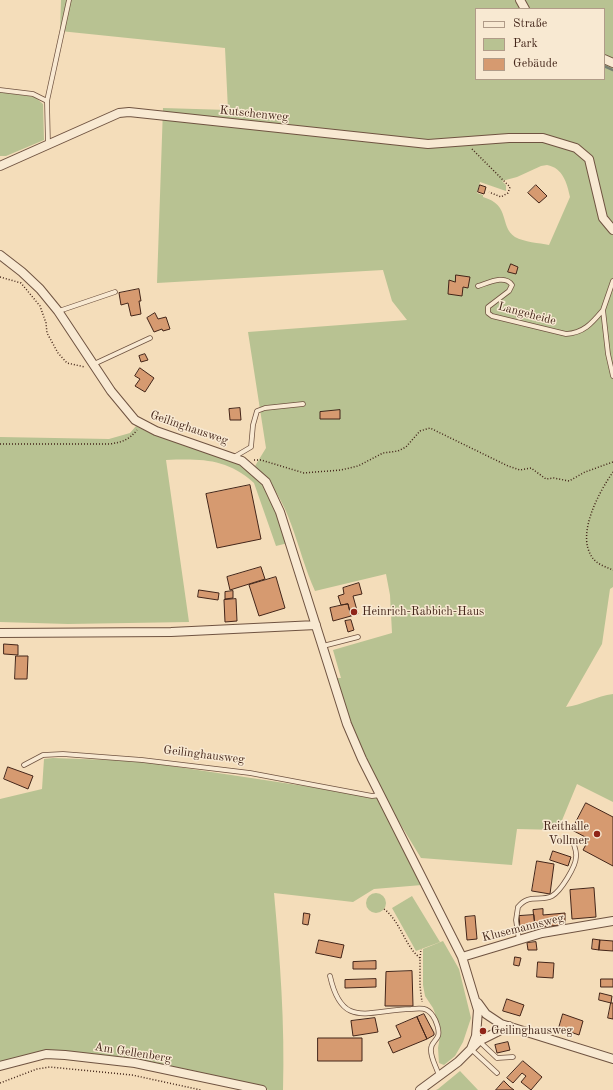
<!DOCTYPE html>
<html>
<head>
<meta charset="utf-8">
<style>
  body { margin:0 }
  #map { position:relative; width:613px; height:1090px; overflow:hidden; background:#f4ddba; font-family:"Old Standard TT",serif }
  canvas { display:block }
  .legend { position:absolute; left:475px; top:8px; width:130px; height:72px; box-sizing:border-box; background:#f8e9d2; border:1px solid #b09b88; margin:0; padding:5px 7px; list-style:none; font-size:12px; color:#432519 }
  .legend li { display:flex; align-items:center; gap:8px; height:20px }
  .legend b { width:20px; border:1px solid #b09b88 }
</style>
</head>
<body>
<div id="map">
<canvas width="613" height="1090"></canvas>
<ul class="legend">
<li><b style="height:5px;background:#f8e9d2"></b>Straße</li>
<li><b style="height:11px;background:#b8c292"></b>Park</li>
<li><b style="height:11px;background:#d69a70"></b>Gebäude</li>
</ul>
</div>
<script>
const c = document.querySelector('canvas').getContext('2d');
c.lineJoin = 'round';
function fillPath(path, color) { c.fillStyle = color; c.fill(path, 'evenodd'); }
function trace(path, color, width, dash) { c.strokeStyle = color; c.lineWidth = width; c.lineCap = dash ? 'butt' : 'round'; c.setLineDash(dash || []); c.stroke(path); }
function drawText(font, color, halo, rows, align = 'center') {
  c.font = font + ' "Old Standard TT",serif'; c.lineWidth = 3; c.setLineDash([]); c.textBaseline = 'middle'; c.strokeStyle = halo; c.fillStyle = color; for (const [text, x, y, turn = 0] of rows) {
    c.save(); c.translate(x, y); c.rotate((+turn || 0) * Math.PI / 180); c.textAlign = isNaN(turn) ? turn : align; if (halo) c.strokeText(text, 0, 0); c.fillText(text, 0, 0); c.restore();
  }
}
const green = new Path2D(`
  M61,0H613V587L610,589L602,644L566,707C582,705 597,696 613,694V802L577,784L558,830L517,829L512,865L421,858L382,794L363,759L334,678H341L333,650L392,633L390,595L386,574L315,591C295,546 292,501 255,466L266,448L248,332L407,320L392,301L383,270L157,283L163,108L228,110L225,48L60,31ZM476,9H604V79H476ZM547,165C563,168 567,183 570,197L549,245C539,243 524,242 515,237C499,226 511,205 483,197V195L477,193L480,182L506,191V185L502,181L517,177L541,166Z
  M0,92L35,97L43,104L44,140L6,156H0Z
  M136,426L148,432L233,459L251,472L272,495L288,543L276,546L254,483C226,458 201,459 166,460L189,622L68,624L0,622V437L109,439L130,433Z
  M53,758L138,761L311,787L373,798L381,797L422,885L374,889L353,902L274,893C280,959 285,1024 283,1090H269L196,1074L45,1051L0,1067V799L42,789L44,759Z
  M366 903a10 10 0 1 1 20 0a10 10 0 1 1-20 0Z
  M412,896L440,942L416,951L392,908Z
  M443,941L459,969L471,1018L463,1042L455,1056L444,1065L439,1063L438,1048L441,1030L433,1008L425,996L423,985V949Z
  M460,1071L478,1090H436L438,1089Z`);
const stream = new Path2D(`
  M604,66L613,70`);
const building = new Path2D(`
  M480,185L486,187L484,194L478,192Z
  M536,185L547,196L539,203L528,193Z
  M511,264L518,267L516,274L508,272Z
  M456,275L470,277L468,288L463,287L462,296L448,294L449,280L455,282Z
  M139,289L141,301H139L141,314L131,316L128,303L121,305L119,293Z
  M155,313L158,319L166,317L170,329L163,331L162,329L154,332L147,318Z
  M145,354L148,360L141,362L139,356Z
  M140,368L154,378L145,392L135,386L140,379L135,376Z
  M240,408L241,420H230L229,409Z
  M340,410V419H320V412Z
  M250,485L261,539L217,548L206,494Z
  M261,567L265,579L230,590L227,577Z
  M276,577L285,608L259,616L249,585Z
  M359,583L362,594L353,596L358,614L351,616L348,604L341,605L338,596L344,594L343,588Z
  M199,590L219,593L218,600L198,597Z
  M233,591V598L225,599V592Z
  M236,599L237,621L225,622L224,600Z
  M348,604L351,616L333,621L330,608Z
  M351,620L354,630L348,632L345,621Z
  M4,644L18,645V655L4,654Z
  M16,656H28L27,679H15Z
  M8,767L33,776L28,789L4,779Z
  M586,803L613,817V866L583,850L589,839L572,830Z
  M553,851L571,857L568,866L550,860Z
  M537,861L554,864L550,894L532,891Z
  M594,888L596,917L572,919L570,890Z
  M543,909V915L565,913V925L535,927L533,910Z
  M304,913L310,914L308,925L303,924Z
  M534,915L535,927L520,928L519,916Z
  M475,916L477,939L467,940L465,917Z
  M593,939L600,940L599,950L592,949Z
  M319,940L344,945L341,958L316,953Z
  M600,940L613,941V951L599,950Z
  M536,942L537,950H528L527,943Z
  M515,957L521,958L519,966L514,965Z
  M376,961V969H353V962Z
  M538,962L554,963L553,978L537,977Z
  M412,971L413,1006H385L386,972Z
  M376,979V987L345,988V980Z
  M601,979H613V987H601Z
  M600,993L612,996L611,1003L599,1000Z
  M507,999L524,1005L520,1016L503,1011Z
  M611,1003H613V1019L608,1018Z
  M424,1014L434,1033V1035L427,1039L417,1017Z
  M563,1014L583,1021L579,1035L559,1028Z
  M417,1017L427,1039L393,1053L388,1042L401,1037L396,1026Z
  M375,1018L378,1032L353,1036L351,1021Z
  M318,1038H362V1061H318Z
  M508,1042L510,1050L497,1053L495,1045Z
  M523,1061L542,1077L531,1090L521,1082L526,1076L522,1073L513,1083L507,1078Z
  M504,1081L510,1087L514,1090H496Z`);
const path = new Path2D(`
  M472,149L510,187L508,193L501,197L489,192
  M0,277L21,283L40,306L46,323L47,333L58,353L67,363L85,367
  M0,444H110C122,442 129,440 137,430
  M254,460H261L304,473L341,470L358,466L383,453L398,451L406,447L420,431L430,428L508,466L520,470L531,468L546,479L554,478L569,481L585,472L613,462
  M613,472C599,492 576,534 592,557C596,564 606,567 613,570
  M384,909C401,922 404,945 420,958V986L422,1002
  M420,958L421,949
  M0,1083L37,1069L50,1067L132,1075L201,1090`);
const service = new Path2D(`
  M0,90L33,94L47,101
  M48,145L47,101L69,0
  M613,281L603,310L608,354L613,376
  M478,286C488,283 505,274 512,285L509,291L488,307V313L492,316L566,334C584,333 592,323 603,310
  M59,311L115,292
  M94,364L150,338
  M234,457L251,447L253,425L257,411L265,408L303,404
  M323,646L358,637
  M24,765L43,755L63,754L142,760L250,773L372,796L381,795
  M519,940L516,920L518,907C529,893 540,902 552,896C561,891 576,866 576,857C577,851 574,846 573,841
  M330,976C342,1030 368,1010 411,1009C420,1008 427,1007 433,1016C436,1020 440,1031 438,1036C436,1041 431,1043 431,1049C430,1057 437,1068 439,1076
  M479,1041L497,1058L513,1057
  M471,1049L497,1073`);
const minor = new Path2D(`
  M520,0L525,9
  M604,59L613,63
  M0,166L119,113L129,112L428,144L509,138H543L576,148L589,159L603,218L613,230
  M0,255L22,272L40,289L58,311L111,391L135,420L156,431L242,461L266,482L280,512L347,724L362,759L462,957L478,1010L476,1036L471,1049
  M0,633L171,632L316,625
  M462,957L542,933L613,921
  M478,1003L486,1014L501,1024L613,1059
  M0,1066L46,1054L65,1055L135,1063L262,1090
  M420,1090L458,1062L479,1041L509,1026`);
const markers = [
  [354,612,4,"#8f2418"],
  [597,834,4,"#8f2418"],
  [483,1031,4,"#8f2418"]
];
const streetNames = [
  ["Kutschenweg",254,114,6],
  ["Langeheide",527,314,15],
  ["Geilinghausweg",189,428,19],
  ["Geilinghausweg",204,755,7],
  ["Klusemannsweg",523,928,-14],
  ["Am Gellenberg",133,1053,9]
];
const poiNames = [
  ["Heinrich-Rabbich-Haus",362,612],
  ["Reithalle",589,827,"right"],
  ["Vollmer",589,841,"right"],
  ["Geilinghausweg",491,1031]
];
fillPath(green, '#b8c292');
trace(stream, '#788072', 2.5);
fillPath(building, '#d69a70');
trace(building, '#432519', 1);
trace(service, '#6f5341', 5.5);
trace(minor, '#6f5341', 10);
trace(path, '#432519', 1.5, [1, 2]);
trace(service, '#f8e9d2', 4);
trace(minor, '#f8e9d2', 8);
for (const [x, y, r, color] of markers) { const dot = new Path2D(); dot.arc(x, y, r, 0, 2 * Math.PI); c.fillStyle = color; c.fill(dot); trace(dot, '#f8e9d2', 1.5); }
drawText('12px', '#432519', '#f8e9d2', streetNames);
drawText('12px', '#432519', '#f8e9d2', poiNames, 'left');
</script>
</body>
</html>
